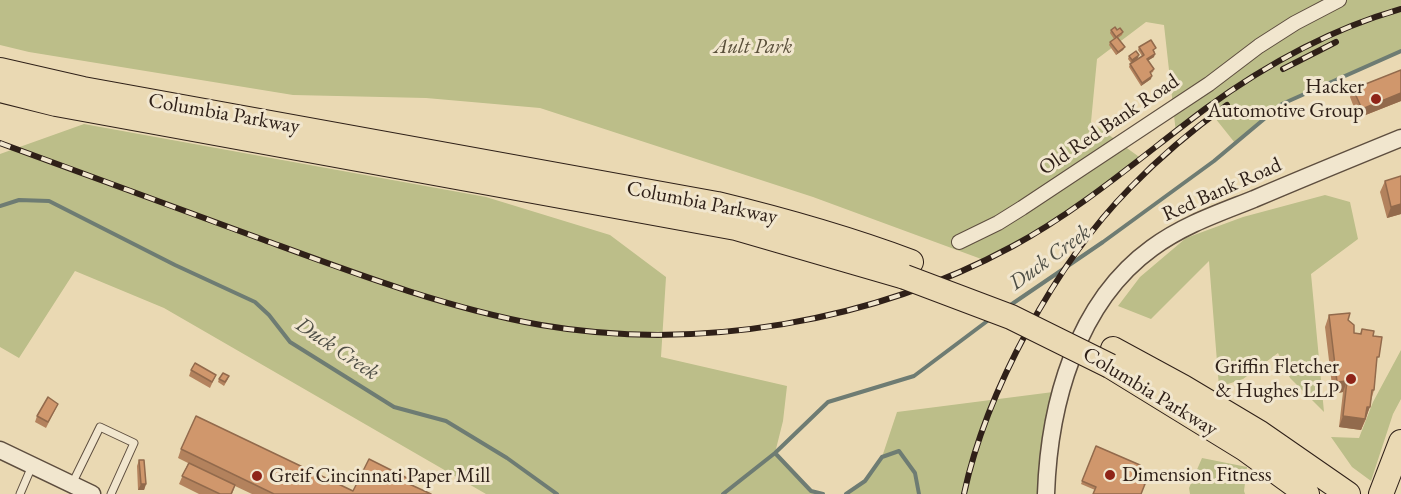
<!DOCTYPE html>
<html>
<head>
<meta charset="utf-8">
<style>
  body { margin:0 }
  canvas { display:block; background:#ead9b3 }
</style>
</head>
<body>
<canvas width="1401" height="494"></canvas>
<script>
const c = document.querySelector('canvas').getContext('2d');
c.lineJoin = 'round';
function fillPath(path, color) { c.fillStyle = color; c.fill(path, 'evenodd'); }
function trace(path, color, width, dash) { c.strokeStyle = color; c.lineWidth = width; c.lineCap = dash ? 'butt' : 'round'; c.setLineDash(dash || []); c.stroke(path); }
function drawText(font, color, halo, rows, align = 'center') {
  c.font = font + ' "EB Garamond",serif'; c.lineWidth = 6; c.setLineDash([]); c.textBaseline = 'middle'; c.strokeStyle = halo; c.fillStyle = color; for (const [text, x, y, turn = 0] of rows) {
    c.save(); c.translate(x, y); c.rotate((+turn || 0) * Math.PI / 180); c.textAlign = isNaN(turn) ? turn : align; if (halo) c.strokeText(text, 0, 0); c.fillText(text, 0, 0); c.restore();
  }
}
const green = new Path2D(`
  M0,0H1401V51L1282,104L1235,143L1207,108L1176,133L1164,25L1146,22L1097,59L1091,122L1142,159L1054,222L984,260L813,197L540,108L426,98L293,95L29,52L0,45Z
  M84,124L486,197L610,235L666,277L661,357L787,386L783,421L775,453L810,491L823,494H486L164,308L75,271L19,358L0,347V154Z
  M1325,195L1350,202L1358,239L1311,274L1324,412L1290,378L1278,353L1243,379L1219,387L1209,261L1151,319L1118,306L1140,277L1186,238L1243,217Z
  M1401,350V399L1393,414L1371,481L1352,467L1331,437L1359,438L1373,402Z
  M1061,391L1046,494H846L865,481L882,457L897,412Z
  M1202,458L1247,467L1244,491L1245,494H1190L1189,488Z`);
const stream = new Path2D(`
  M0,206L19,200L49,201L175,265L255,302L269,315L290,342L394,407L446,421L507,458L557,494
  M1009,306L1103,242L1214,161L1282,104L1401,51
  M775,453L811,491L823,494
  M723,494L775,453L828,402L914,376L990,319
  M846,494L865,481L882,457L899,451L915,473L919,494`);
const service = new Path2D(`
  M72,484L100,427L134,443L111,494
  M20,494L32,466`);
const minor = new Path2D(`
  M959,242L998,223L1022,208L1209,84L1259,46L1295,23L1339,0`);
const tertiary = new Path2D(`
  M0,450L92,494
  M1046,494C1049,405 1076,303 1152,248C1183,225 1219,213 1254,199C1303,178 1352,158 1401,138`);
const motorway = new Path2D(`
  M0,70L83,89L717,204C783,220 847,238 911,262
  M0,90L56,104L736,228L905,277
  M1113,349L1183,387L1260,433L1348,494
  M1110,366L1245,449L1307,494
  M1381,494L1401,442`);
const rail = new Path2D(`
  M1283,69L1336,42
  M0,143C88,175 176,208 264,240C354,273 446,308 541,325C698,352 873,322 1013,246C1083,208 1142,156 1205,109C1264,66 1331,29 1401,9
  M964,494C986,391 1056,263 1130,188C1160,157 1192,130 1227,105`);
const motorwayBridge = new Path2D(`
  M905,277L1011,317L1110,366`);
const wall = new Path2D(`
  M1111,30L1123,32L1122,35L1118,38L1125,47L1123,50L1116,55L1109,45L1110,42L1114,39L1110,33Z
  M1139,47L1155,51L1154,52V57L1148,60L1154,69L1153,72L1151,73V79L1141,86L1129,67L1130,64L1142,56L1138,50Z
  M1129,56L1138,58L1131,63L1128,59Z
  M1401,70V101L1358,118L1350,97L1353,89Z
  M1401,176V214L1387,218L1380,192L1385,181Z
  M1329,315L1348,320L1354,333L1360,334L1362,329L1373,336L1376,367L1374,390L1366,419L1361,430L1339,427L1343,392L1333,394L1325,327Z
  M191,370L216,375L210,388L189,376Z
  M219,379H228L224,386L218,382Z
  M58,404L46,428L35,422L37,416Z
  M1096,446L1140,465L1095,490L1081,484Z
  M181,449L353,491L407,483L431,494H252L235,486L232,494H199L179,484L188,463L178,458Z
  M139,460L146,484L144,490H138L137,466Z`);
const shadedWall = new Path2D(`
  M1125,47L1123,50L1116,55L1118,52Z
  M1155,54L1154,57L1146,62L1147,59Z
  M1139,55L1138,58L1131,63L1132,60Z
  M1152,76L1151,79L1141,86L1142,83Z
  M1401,93V101L1358,118L1362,109Z
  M1401,204V214L1387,218L1391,207Z
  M1347,381L1343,392L1333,394L1337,382Z
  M1367,407H1370L1361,430L1339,427L1343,416Z
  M141,484H146L144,490H138Z`);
const building = new Path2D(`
  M1115,27L1117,30L1120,28L1123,32L1116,37L1111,30Z
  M1117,37L1125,47L1118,52L1110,42Z
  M1151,40L1156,48L1153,50L1155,54L1147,59L1154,69L1150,72L1152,76L1142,83L1130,64L1144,55L1139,47Z
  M1136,51L1139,55L1132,60L1129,56Z
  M1401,70V93L1362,109L1353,89Z
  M1401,176V204L1391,207L1385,181Z
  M1350,313L1348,320L1354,325V333L1361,334L1362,329L1374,331L1373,336L1382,337L1379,357H1377L1374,390H1372L1370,407H1367L1365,419L1343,416L1347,381L1337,382L1329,315Z
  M195,363L216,375L212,382L191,370Z
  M223,373L229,376L225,382L219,379Z
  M48,397L58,404L48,422L37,416Z
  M196,416L353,491L369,459L409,479L407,483L431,494H274L181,449Z
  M1096,446L1140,465L1134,480L1145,484L1141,494H1093L1096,487L1082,481Z
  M139,460H144L146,484H141Z
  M189,463L235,485L231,494H220L182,476Z`);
const markers = [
  [1376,99,6,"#8f2418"],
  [1351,379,6,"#8f2418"],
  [1110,475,6,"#8f2418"],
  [257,476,6,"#8f2418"]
];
const parkNames = [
  ["Ault Park",753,47]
];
const poiNames = [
  ["Hacker",1364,87],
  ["Automotive Group",1364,111],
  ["Griffin Fletcher",1339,367],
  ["& Hughes LLP",1339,391],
  ["Dimension Fitness",1122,475,"left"],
  ["Greif Cincinnati Paper Mill",269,476,"left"]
];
const streetNames = [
  ["Columbia Parkway",224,114,10],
  ["Old Red Bank Road",1109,125,-34],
  ["Red Bank Road",1222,190,-24],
  ["Columbia Parkway",702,203,11],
  ["Columbia Parkway",1150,392,31]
];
const waterNames = [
  ["Duck Creek",1050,258,-36],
  ["Duck Creek",337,349,34]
];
fillPath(green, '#bcbe89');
trace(stream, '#6e7c73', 4);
trace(service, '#5e4e3f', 9);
trace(minor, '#5e4e3f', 16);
trace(tertiary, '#5e4e3f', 19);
trace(motorway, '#2f2018', 26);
trace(service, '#f1e6ce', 7);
trace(minor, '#f1e6ce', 14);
trace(tertiary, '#f1e6ce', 16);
trace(motorway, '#ead9b3', 24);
trace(rail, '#2f2018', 6);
trace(rail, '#f1e6ce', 4, [11]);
trace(motorwayBridge, '#2f2018', 26, []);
trace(motorwayBridge, '#ead9b3', 24);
fillPath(wall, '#b3825d');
fillPath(shadedWall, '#926a4c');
fillPath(building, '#d0976c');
trace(building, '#926a4c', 1.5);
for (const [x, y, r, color] of markers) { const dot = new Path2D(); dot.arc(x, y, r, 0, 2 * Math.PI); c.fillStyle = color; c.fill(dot); trace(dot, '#f1e6ce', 2); }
drawText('italic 21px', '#594f3a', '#f1e6ce', parkNames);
drawText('21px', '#2f2018', '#f1e6ce', poiNames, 'right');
drawText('21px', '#2f2018', '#f1e6ce', streetNames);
drawText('italic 22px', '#4e4e45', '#f1e6ce', waterNames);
</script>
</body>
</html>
